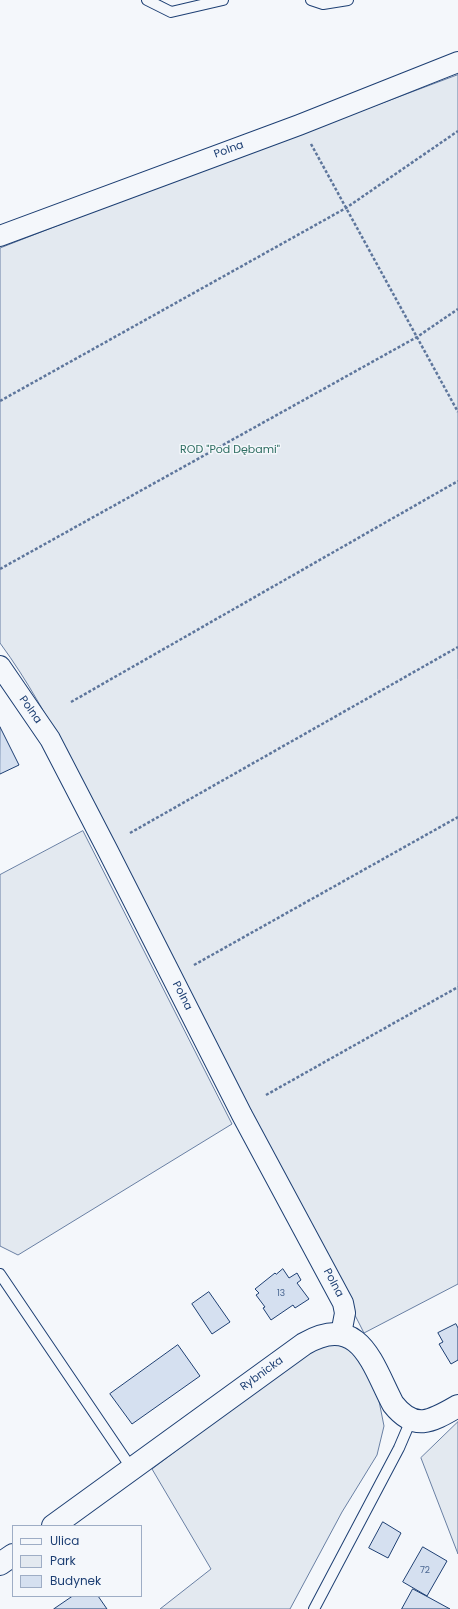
<!DOCTYPE html>
<html>
<head>
<meta charset="utf-8">
<style>
  body { margin:0 }
  #map { position:relative; width:458px; height:1609px; overflow:hidden; background:#f4f7fb; font-family:Poppins,sans-serif }
  canvas { display:block }
  .legend { position:absolute; left:12px; top:1525px; width:130px; height:72px; box-sizing:border-box; background:#f4f7fb; border:1px solid #9eadc5; margin:0; padding:5px 7px; list-style:none; font-size:12px; color:#1d3f73 }
  .legend li { display:flex; align-items:center; gap:8px; height:20px }
  .legend b { width:20px; border:1px solid #9eadc5 }
</style>
</head>
<body>
<div id="map">
<canvas width="458" height="1609"></canvas>
<ul class="legend">
<li><b style="height:5px;background:#f4f7fb"></b>Ulica</li>
<li><b style="height:11px;background:#e3e9f0"></b>Park</li>
<li><b style="height:11px;background:#d5e0f0"></b>Budynek</li>
</ul>
</div>
<script>
const c = document.querySelector('canvas').getContext('2d');
c.lineJoin = 'round';
function fillPath(path, color) { c.fillStyle = color; c.fill(path, 'evenodd'); }
function trace(path, color, width, dash) { c.strokeStyle = color; c.lineWidth = width; c.lineCap = dash ? 'butt' : 'round'; c.setLineDash(dash || []); c.stroke(path); }
function drawText(font, color, halo, rows, align = 'center') {
  c.font = font + ' Poppins,sans-serif'; c.lineWidth = 3; c.setLineDash([]); c.textBaseline = 'middle'; c.strokeStyle = halo; c.fillStyle = color; for (const [text, x, y, turn = 0] of rows) {
    c.save(); c.translate(x, y); c.rotate((+turn || 0) * Math.PI / 180); c.textAlign = isNaN(turn) ? turn : align; if (halo) c.strokeText(text, 0, 0); c.fillText(text, 0, 0); c.restore();
  }
}
const green = new Path2D(`
  M458,75V1284L364,1333C295,1195 223,1059 153,921C126,869 99,816 72,764C50,722 28,681 0,643V248L110,205Z
  M83,831L232,1124L18,1255L0,1246V875Z
  M331,1342L349,1346L363,1361L379,1401L384,1426L377,1455L342,1512L290,1609H160L211,1569L152,1469L309,1350Z
  M458,1422V1554L421,1458Z`);
const building = new Path2D(`
  M0,727L19,765L0,774Z
  M283,1269L289,1278L297,1273L301,1280L297,1283L309,1299L295,1308L293,1305L271,1320L263,1308L265,1307L256,1295L259,1293L255,1289L275,1273L276,1274Z
  M209,1292L230,1322L212,1334L192,1304Z
  M456,1324L458,1328V1360L451,1364L439,1344L443,1342L438,1333Z
  M178,1345L200,1376L132,1424L110,1394Z
  M383,1522L401,1533L388,1558L369,1548Z
  M423,1547L447,1561L427,1596L403,1582Z
  M413,1589L428,1597L450,1609H402Z
  M73,1596H98L107,1609H54Z`);
const path = new Path2D(`
  M311,144L458,412
  M0,401L346,208L458,131
  M0,569L417,337L458,309
  M71,702L458,481
  M130,833L458,647
  M194,965L458,817
  M266,1095L458,987`);
const service = new Path2D(`
  M147,0L171,12L223,0
  M311,0L323,4L348,0
  M0,1274L132,1469
  M314,1609L399,1448L411,1420`);
const minor = new Path2D(`
  M0,236L299,125L458,62
  M0,666L50,739L108,851L242,1115L343,1303L345,1313L341,1334`);
const tertiary = new Path2D(`
  M53,1526L304,1344C360,1312 372,1364 393,1404C415,1432 432,1421 458,1406
  M0,1564L13,1555`);
const numberNames = [
  ["13",281,1294],
  ["72",425,1571]
];
const streetNames = [
  ["Polna",229,150,-20],
  ["Polna",30,710,55],
  ["Polna",182,996,63],
  ["Polna",333,1283,62],
  ["Rybnicka",262,1374,-36]
];
const parkNames = [
  ["ROD \"Pod Dębami\"",230,450]
];
fillPath(green, '#e3e9f0');
trace(green, '#687fa3', 1);
fillPath(building, '#d5e0f0');
trace(building, '#1d3f73', 1);
trace(service, '#1d3f73', 12);
trace(minor, '#1d3f73', 22);
trace(tertiary, '#1d3f73', 24);
trace(path, '#5e769c', 2.5, [3, 2]);
trace(service, '#f4f7fb', 10);
trace(minor, '#f4f7fb', 20);
trace(tertiary, '#f4f7fb', 22);
drawText('9px', '#4b6792', null, numberNames);
drawText('11px', '#1d3f73', '#f4f7fb', streetNames);
drawText('11px', '#2c6c60', '#f4f7fb', parkNames);
</script>
</body>
</html>
